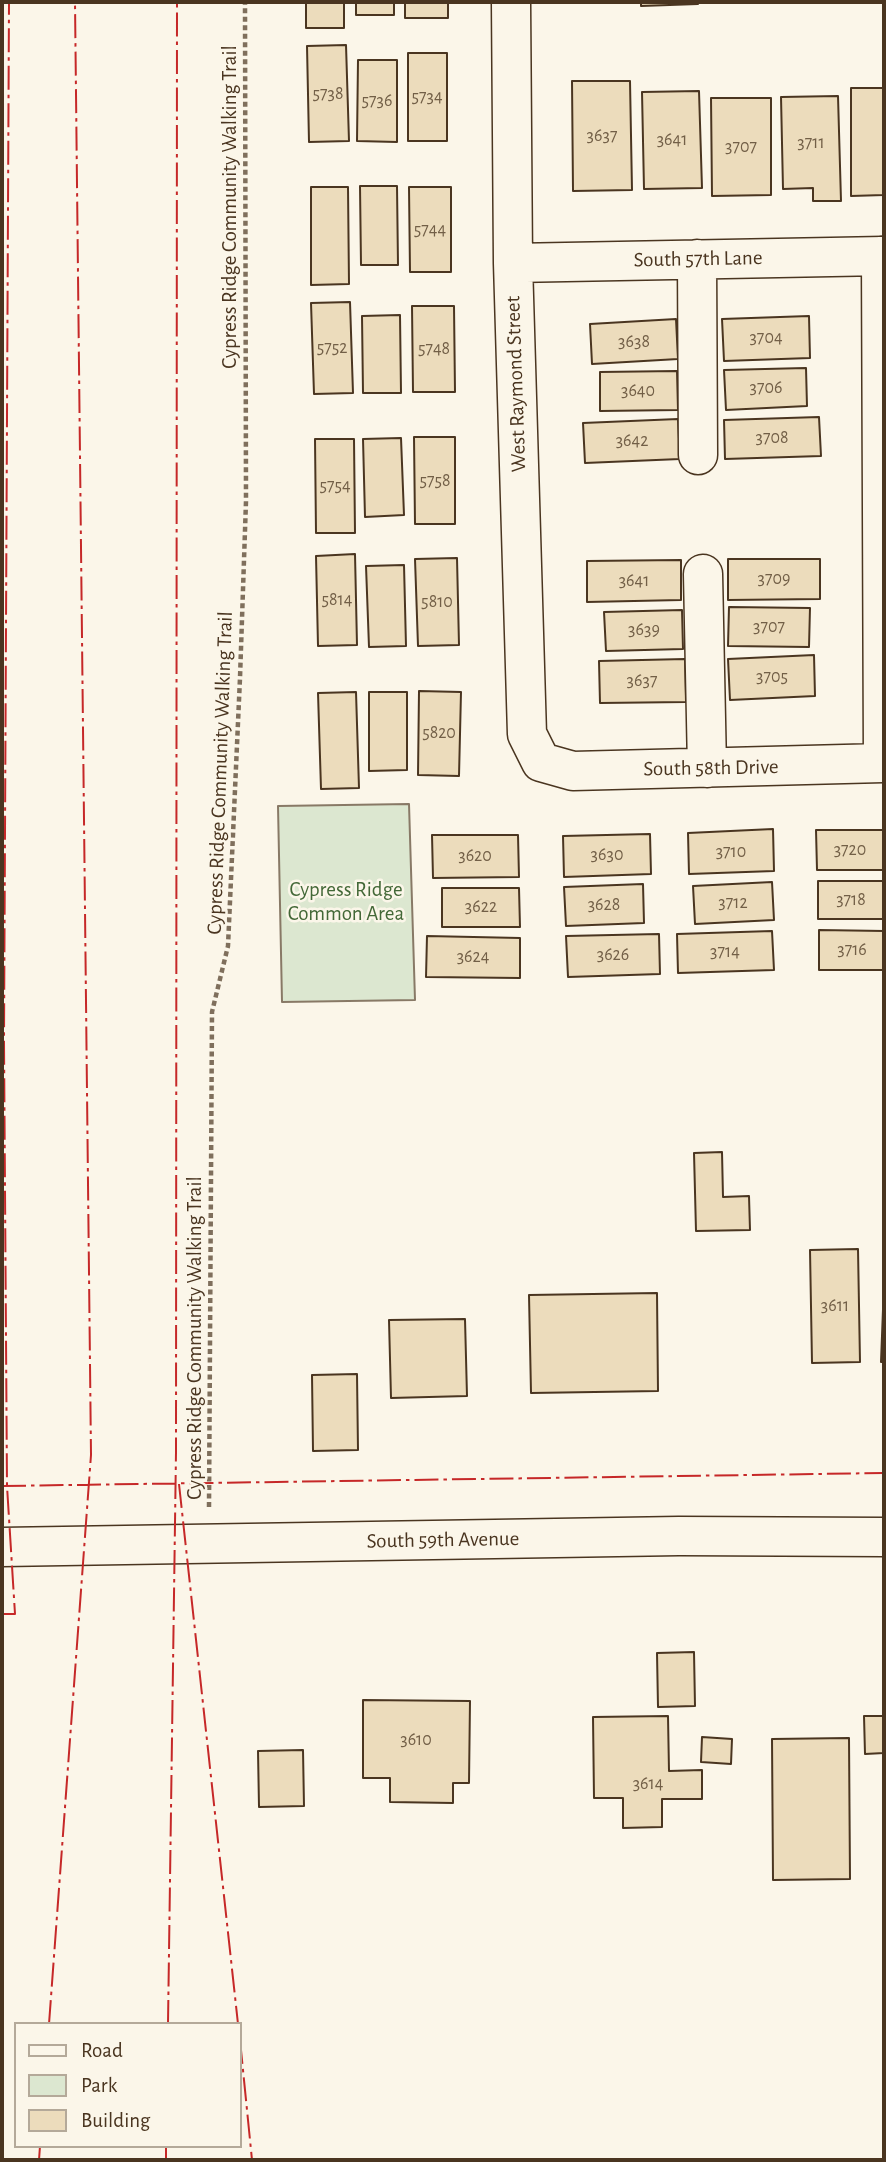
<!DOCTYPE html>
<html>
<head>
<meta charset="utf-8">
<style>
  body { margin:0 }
  #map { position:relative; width:886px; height:2162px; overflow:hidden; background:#fbf6e9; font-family:"Alegreya Sans",sans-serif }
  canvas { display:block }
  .frame { position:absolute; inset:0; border:4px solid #4a3520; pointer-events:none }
  .legend { position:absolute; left:14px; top:2022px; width:228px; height:126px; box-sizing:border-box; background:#fbf6e9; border:2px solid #b4a999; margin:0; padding:9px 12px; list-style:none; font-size:21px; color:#4a3520 }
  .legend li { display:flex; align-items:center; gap:14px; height:35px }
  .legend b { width:35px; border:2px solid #b4a999 }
</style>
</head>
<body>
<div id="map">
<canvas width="886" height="2162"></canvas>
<div class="frame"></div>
<ul class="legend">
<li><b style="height:9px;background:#fbf6e9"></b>Road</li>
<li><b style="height:19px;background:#dce7d0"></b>Park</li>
<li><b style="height:19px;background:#ecdcbc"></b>Building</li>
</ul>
</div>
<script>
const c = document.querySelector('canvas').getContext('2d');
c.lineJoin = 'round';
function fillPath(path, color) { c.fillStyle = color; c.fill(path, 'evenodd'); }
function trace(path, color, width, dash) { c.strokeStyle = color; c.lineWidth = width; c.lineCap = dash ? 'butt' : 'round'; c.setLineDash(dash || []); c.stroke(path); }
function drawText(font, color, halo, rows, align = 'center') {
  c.font = font + ' "Alegreya Sans",sans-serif'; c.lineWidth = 5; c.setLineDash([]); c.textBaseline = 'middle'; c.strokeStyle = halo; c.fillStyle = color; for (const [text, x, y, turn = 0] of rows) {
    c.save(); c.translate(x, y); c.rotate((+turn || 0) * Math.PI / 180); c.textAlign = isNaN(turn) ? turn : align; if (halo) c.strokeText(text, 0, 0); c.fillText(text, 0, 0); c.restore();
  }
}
const green = new Path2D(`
  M409,804L415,1000L282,1002L278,806Z`);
const building = new Path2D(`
  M306,2H344V28H306Z
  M356,2H394V15H356Z
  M405,2H448V18H405Z
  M641,2H698V4L641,6Z
  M346,45L349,141L309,142L307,46Z
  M408,53H447V141H408Z
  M358,60H397V142L357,141Z
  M572,81H630L632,190L573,191Z
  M851,88H884V195L851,196Z
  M699,91L702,188L644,189L642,92Z
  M838,96L841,201H813V188L783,189L781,97Z
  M711,98H771V195L712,196Z
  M360,186H397L398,265H361Z
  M311,187H348L349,284L311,285Z
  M409,187H451V272H410Z
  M350,302L353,393L314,394L311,303Z
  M412,306H454L455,392H413Z
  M400,315L401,393H363L362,316Z
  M809,316L810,358L724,361L722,319Z
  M676,319L678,359L592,364L590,324Z
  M806,368L807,406L726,410L724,370Z
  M677,371L678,410L600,411V372Z
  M819,417L821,456L725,459L724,420Z
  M678,419L680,459L585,463L583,423Z
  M414,437H455V524H415Z
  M401,438L404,515L365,517L363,439Z
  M315,439H354L355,533H316Z
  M355,554L357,645L318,646L316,556Z
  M457,558L459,645L418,646L415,559Z
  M728,559H820V599L728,600Z
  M681,560V600L587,602V561Z
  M404,565L406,646L369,647L366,566Z
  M729,607L810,608L809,647L728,646Z
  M682,610L683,649L606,651L604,612Z
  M814,655L815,696L730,700L728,659Z
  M685,659L686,702L600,703L599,661Z
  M419,691L461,692L459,776L418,775Z
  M356,692L359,788L321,789L318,693Z
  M369,692H407V770L369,771Z
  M773,829L774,871L689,874L688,833Z
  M816,830H884V870H817Z
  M650,834L651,874L564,877L563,836Z
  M432,835H518L519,877L433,878Z
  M818,881H884V919H818Z
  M772,882L774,920L695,924L693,886Z
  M643,884L644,923L566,926L564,887Z
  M442,888H519L520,927H442Z
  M819,930L884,931V970H819Z
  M772,931L774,970L678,973L677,934Z
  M659,934L660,974L568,977L566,936Z
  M427,936L520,938V978L426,977Z
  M722,1152L723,1197L749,1196L750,1230L696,1231L694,1153Z
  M858,1249L860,1362L812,1363L810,1250Z
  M884,1283V1362H881Z
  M657,1293L658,1391L531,1393L529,1295Z
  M465,1319L467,1396L391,1398L389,1320Z
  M357,1374L358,1450L313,1451L312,1375Z
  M694,1652L695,1706L658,1707L657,1653Z
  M363,1700L470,1701L469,1783H453V1803L390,1802V1778H363Z
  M668,1716L669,1771L702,1770V1799H662V1827L623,1828V1798H594L593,1717Z
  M864,1716H884V1753L865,1754Z
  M702,1737L732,1739L731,1764L701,1762Z
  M849,1738L850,1879L773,1880L772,1739Z
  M303,1750L304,1806L259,1807L258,1751Z`);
const path = new Path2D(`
  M209,1507L212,1012L228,946L240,678L246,501L245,2`);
const minor = new Path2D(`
  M511,2L513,263L527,734L541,762L573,771L883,763L881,256
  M697,259L698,455
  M513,263L884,256
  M703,574L707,768`);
const major = new Path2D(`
  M2,1547L679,1536L884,1537`);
const power = new Path2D(`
  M179,1484L238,2024
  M2,1486L884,1473
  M2,1614H15L7,1486L4,1041L9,2
  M49,2024L91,1455L75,2
  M168,2024L176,1452L177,2
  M240,2040L252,2160
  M39,2160L40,2146
  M166,2160V2146`);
const numberNames = [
  ["5738",328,94],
  ["5734",427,97],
  ["5736",377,101],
  ["3637",602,136],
  ["3641",672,140],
  ["3711",811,143],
  ["3707",741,147],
  ["5744",430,230],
  ["3704",766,338],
  ["3638",634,342],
  ["5752",332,348],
  ["5748",434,349],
  ["3706",766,388],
  ["3640",638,391],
  ["3708",772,438],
  ["3642",632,441],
  ["5758",435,481],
  ["5754",335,486],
  ["3709",774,579],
  ["3641",634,581],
  ["5814",337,600],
  ["5810",437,602],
  ["3707",769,627],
  ["3639",644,630],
  ["3705",772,677],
  ["3637",642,681],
  ["5820",439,733],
  ["3720",850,850],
  ["3710",731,852],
  ["3630",607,855],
  ["3620",475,856],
  ["3718",851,900],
  ["3712",733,903],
  ["3628",604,905],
  ["3622",481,907],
  ["3716",852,950],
  ["3714",725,952],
  ["3626",613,955],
  ["3624",473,957],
  ["3611",835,1306],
  ["3610",416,1740],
  ["3614",648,1784]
];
const streetNames = [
  ["Cypress Ridge Community Walking Trail",230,207,-90],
  ["South 57th Lane",698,259,-1],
  ["West Raymond Street",516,384,-92],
  ["South 58th Drive",711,768,-1],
  ["Cypress Ridge Community Walking Trail",220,773,-88],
  ["Cypress Ridge Community Walking Trail",195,1338,-90],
  ["South 59th Avenue",443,1540,-1]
];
const parkNames = [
  ["Cypress Ridge",346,890],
  ["Common Area",346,914]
];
fillPath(green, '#dce7d0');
trace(green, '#887966', 2);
fillPath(building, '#ecdcbc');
trace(building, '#4a3520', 2);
trace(minor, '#4a3520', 41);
trace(major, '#4a3520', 41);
trace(path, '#7f6f5c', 4.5, [5, 3.5]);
trace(minor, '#fbf6e9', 38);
trace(major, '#fbf6e9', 38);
trace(power, '#c62828', 2, [24, 5, 3.5, 5]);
drawText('18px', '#725f47', null, numberNames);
drawText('21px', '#4a3520', '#fbf6e9', streetNames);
drawText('21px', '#436837', '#fbf6e9', parkNames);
</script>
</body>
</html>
